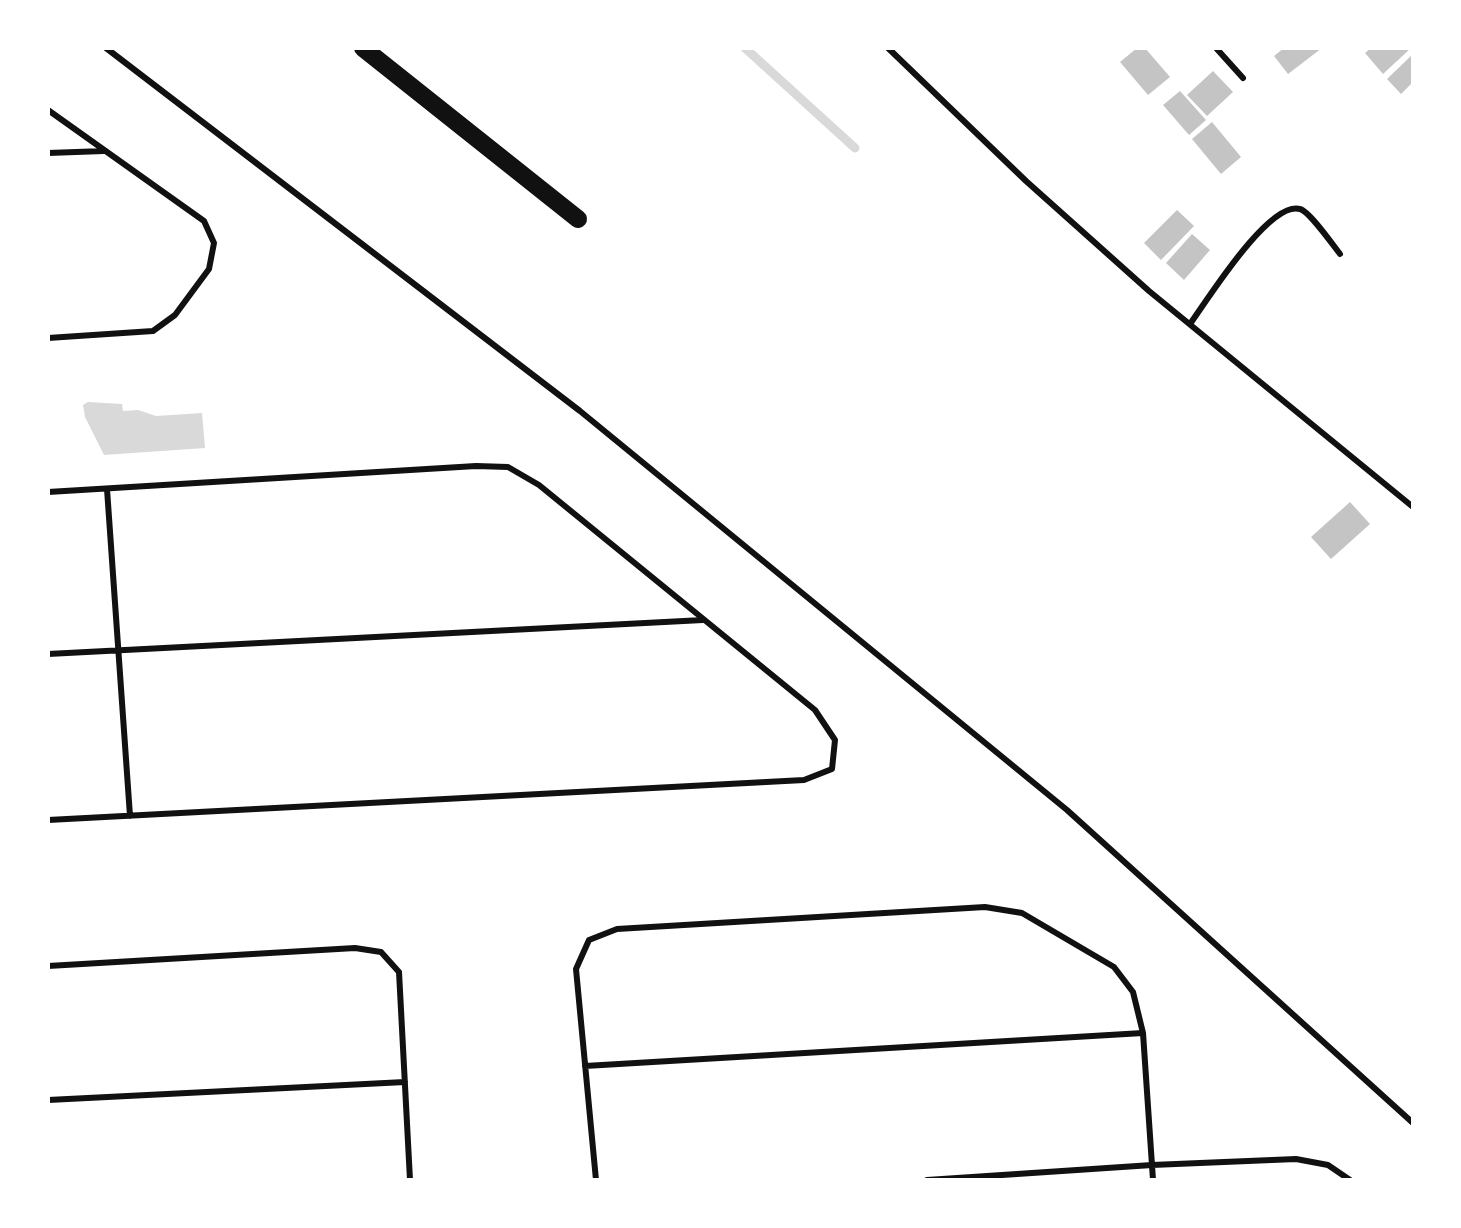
<!DOCTYPE html>
<html>
<head>
<meta charset="utf-8">
<style>
  body { margin:0 }
  #map { position:relative; width:1461px; height:1228px; overflow:hidden; background:#fff; font-family:"Exo 2",sans-serif }
  canvas { display:block }
  .frame { position:absolute; inset:0; border:50px solid #fff; pointer-events:none }
</style>
</head>
<body>
<div id="map">
<canvas width="1461" height="1228"></canvas>
<div class="frame"></div>
</div>
<script>
const c = document.querySelector('canvas').getContext('2d');
c.lineJoin = 'round';
function fillPath(path, color) { c.fillStyle = color; c.fill(path, 'evenodd'); }
function trace(path, color, width, dash) { c.strokeStyle = color; c.lineWidth = width; c.lineCap = dash ? 'butt' : 'round'; c.setLineDash(dash || []); c.stroke(path); }
const water = new Path2D(`
  M88,402L122,404L123,411L138,410L156,416L202,413L205,448L104,455L85,417L83,405Z`);
const stream = new Path2D(`
  M745,48L855,148`);
const building = new Path2D(`
  M1137,48H1145L1170,77L1148,95L1120,62Z
  M1284,48H1322L1288,74L1274,56Z
  M1371,48H1411L1383,74L1365,53Z
  M1413,54V82L1401,94L1387,79Z
  M1213,71L1233,92L1207,116L1187,95Z
  M1180,91L1206,120L1189,135L1163,105Z
  M1212,122L1241,157L1221,174L1192,139Z
  M1177,210L1194,226L1161,260L1144,243Z
  M1192,234L1210,250L1184,280L1166,263Z
  M1350,502L1370,524L1331,559L1311,537Z`);
const minor = new Path2D(`
  M106,48L580,411L1067,810L1413,1123
  M888,48L1026,181L1149,291L1413,507
  M1216,48L1243,78
  M48,110L204,221L214,243L209,269L175,315L153,331L48,338
  M48,153L104,151
  M1190,324C1206,302 1269,200 1300,209C1309,211 1333,245 1340,254
  M107,489L130,816
  M48,492L476,466L508,467L539,485L815,710L835,740L832,769L804,780L48,820
  M48,654L703,620
  M48,966L355,948L381,952L399,972L410,1180
  M585,1066L1143,1033
  M48,1100L405,1082
  M596,1180L576,969L589,940L617,929L985,907L1022,913L1114,967L1133,992L1143,1033L1153,1180
  M927,1180L1152,1165L1296,1159L1328,1165L1350,1180`);
const motorway = new Path2D(`
  M363,48L578,219`);
fillPath(water, '#d9d9d9');
trace(stream, '#d9d9d9', 9);
fillPath(building, '#c4c4c4');
trace(minor, '#111', 6);
trace(motorway, '#111', 18);
</script>
</body>
</html>
